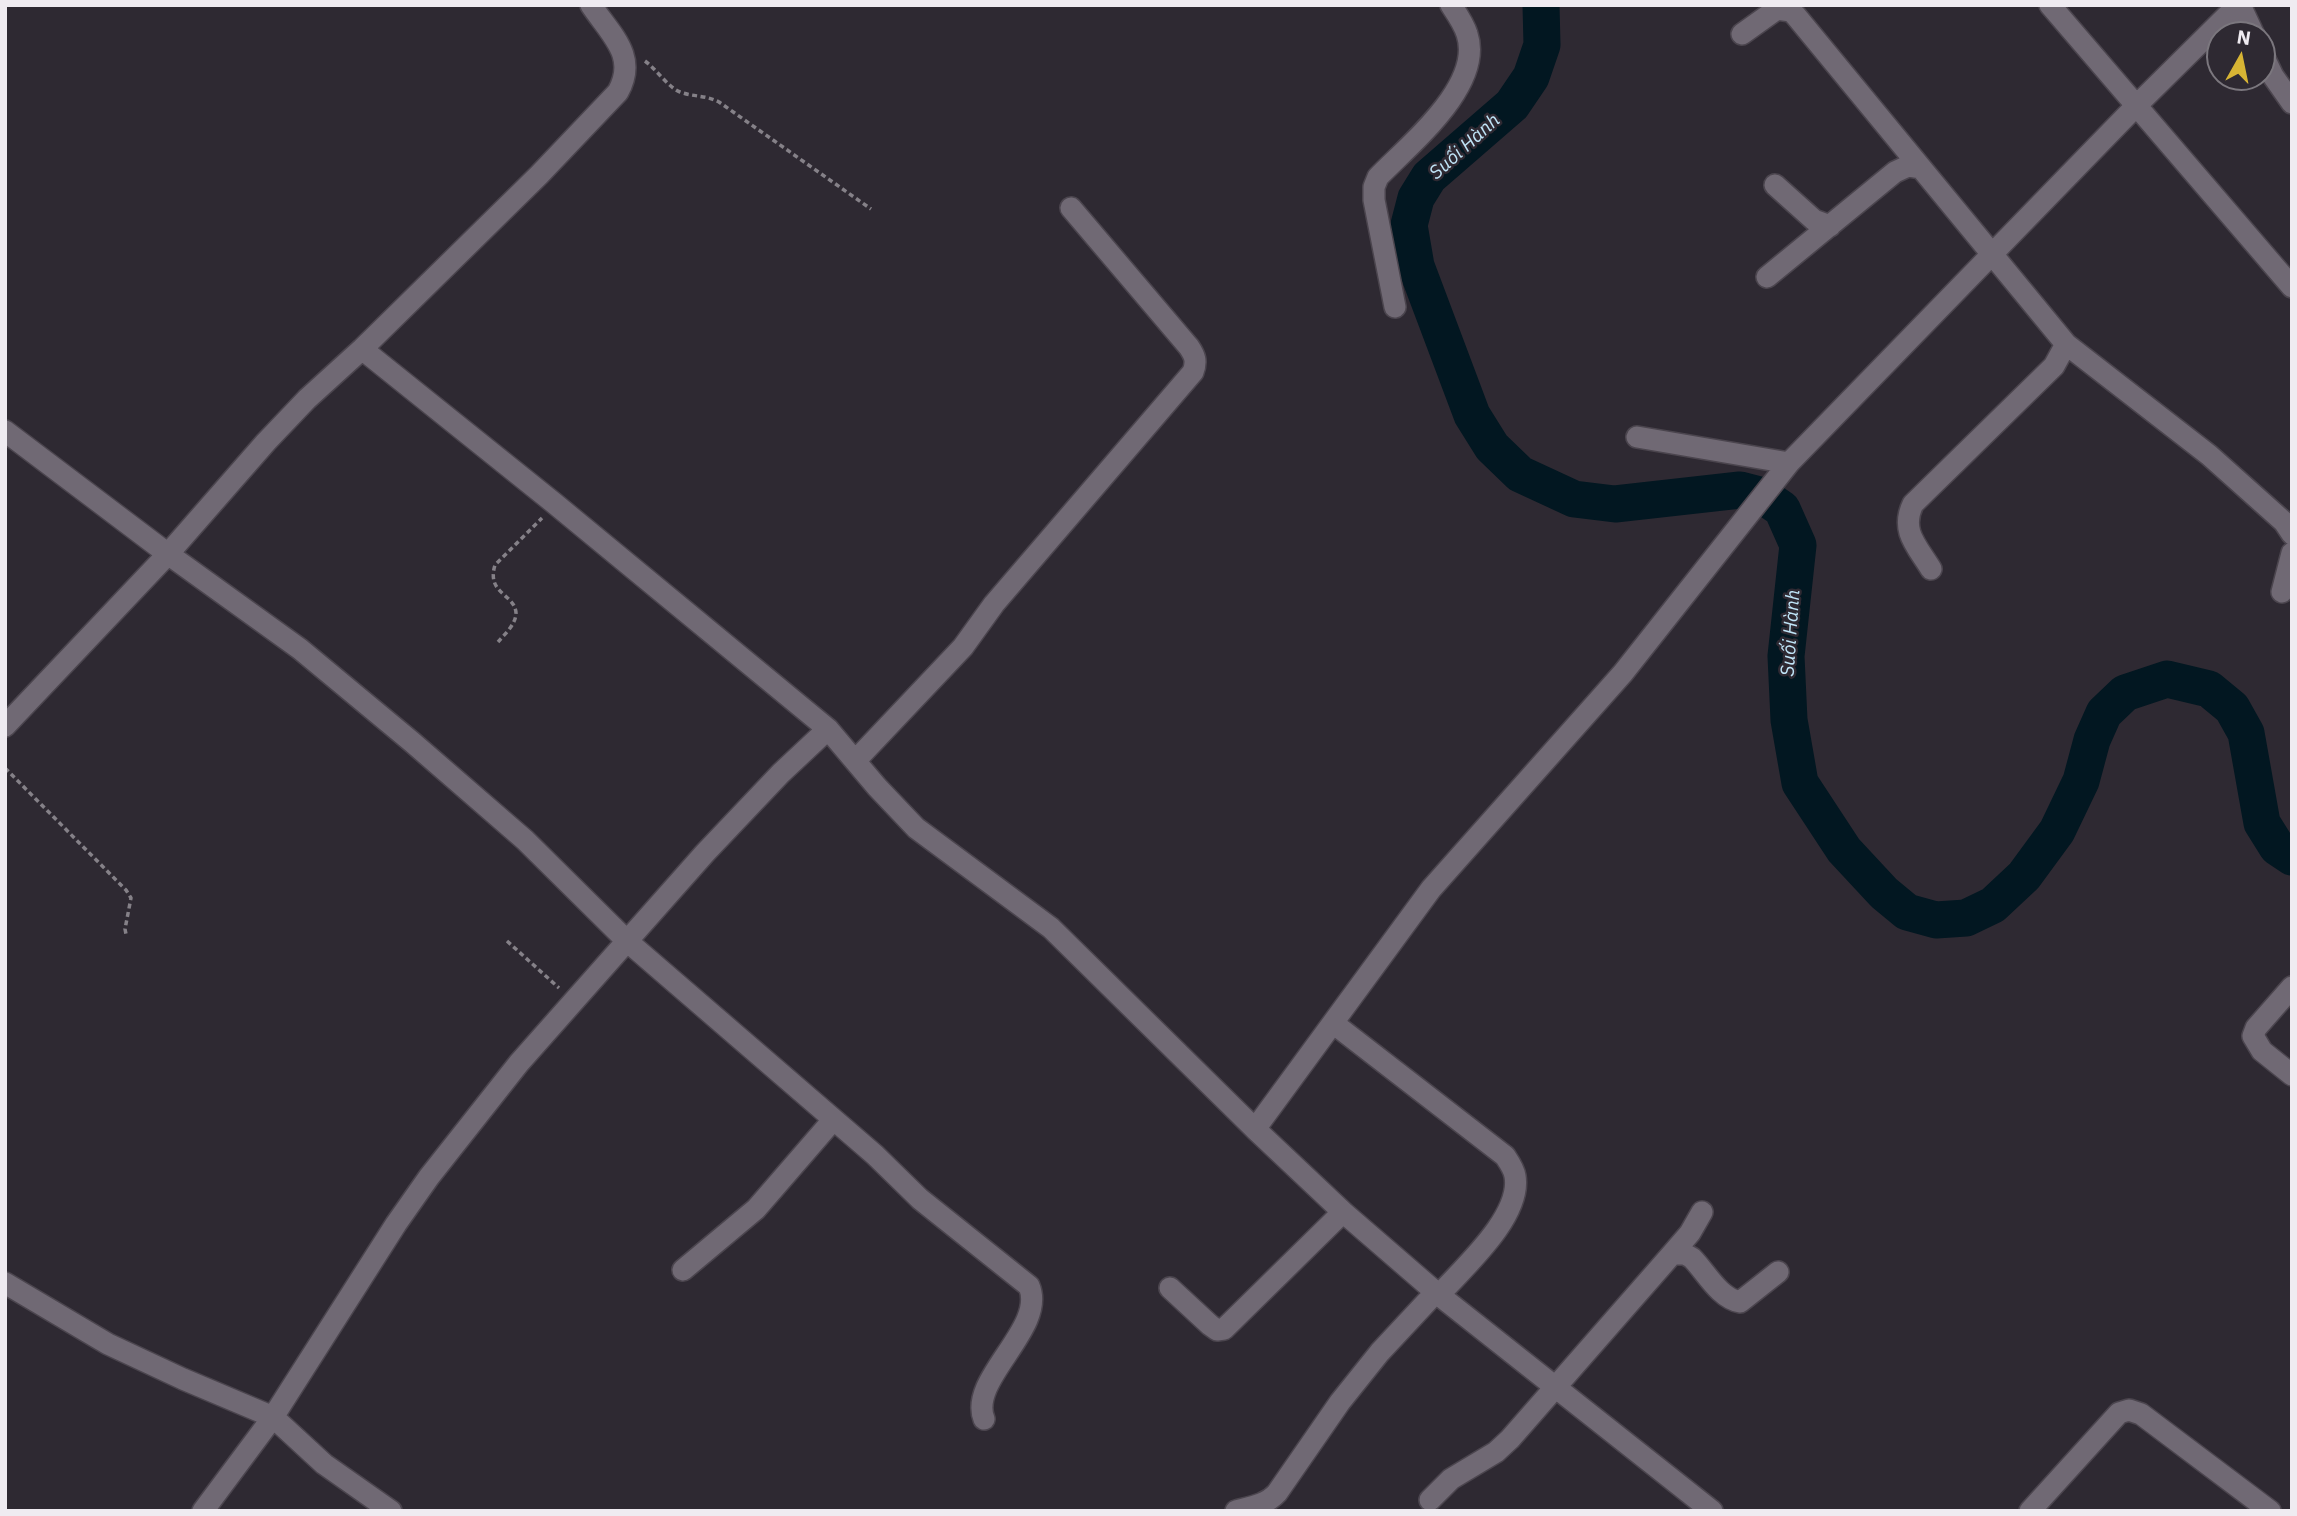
<!DOCTYPE html>
<html>
<head>
<meta charset="utf-8">
<style>
  body { margin:0 }
  #map { position:relative; width:2297px; height:1516px; overflow:hidden; background:#2e2932; font-family:"IBM Plex Sans",sans-serif }
  canvas { display:block }
  .frame { position:absolute; inset:0; border:7px solid #efebf1; pointer-events:none }
  .north { position:absolute; left:2206px; top:21px; width:70px; height:70px; box-sizing:border-box; background:#2e2932; border:2px solid #7b777e; border-radius:50%; rotate:9deg; font-size:19px; font-weight:700; line-height:28px; text-align:center; color:#efebf1 }
  .north::after { content:''; display:block; margin:auto; width:24px; height:32px; background:#d7b434; clip-path:polygon(50% 0,100% 100%,50% 72%,0 100%) }
</style>
</head>
<body>
<div id="map">
<canvas width="2297" height="1516"></canvas>
<div class="frame"></div>
<div class="north">N</div>
</div>
<script>
const c = document.querySelector('canvas').getContext('2d');
c.lineJoin = 'round';
function trace(path, color, width, dash) { c.strokeStyle = color; c.lineWidth = width; c.lineCap = dash ? 'butt' : 'round'; c.setLineDash(dash || []); c.stroke(path); }
function drawText(font, color, halo, rows, align = 'center') {
  c.font = font + ' "IBM Plex Sans",sans-serif'; c.lineWidth = 5; c.setLineDash([]); c.textBaseline = 'middle'; c.strokeStyle = halo; c.fillStyle = color; for (const [text, x, y, turn = 0] of rows) {
    c.save(); c.translate(x, y); c.rotate((+turn || 0) * Math.PI / 180); c.textAlign = isNaN(turn) ? turn : align; if (halo) c.strokeText(text, 0, 0); c.fillText(text, 0, 0); c.restore();
  }
}
const river = new Path2D(`
  M1541,5L1542,45L1531,77L1512,105L1429,177L1416,198L1409,225L1416,266L1472,415L1492,447L1520,474L1574,499L1615,504L1740,490L1763,496L1782,509L1798,545L1786,656L1789,720L1800,783L1844,850L1884,893L1907,912L1936,920L1966,918L1993,905L2024,876L2057,831L2081,781L2092,740L2104,713L2125,693L2167,679L2209,689L2232,708L2246,733L2262,823L2277,847L2292,857`);
const path = new Path2D(`
  M645,61C656,69 669,88 680,92C693,97 706,95 719,102L871,209
  M498,642C505,634 516,624 516,613C515,594 486,594 495,565L542,518
  M5,768L126,890L131,898L125,929L126,934
  M507,941L559,988`);
const minor = new Path2D(`
  M2050,5L2292,287
  M2240,5L2254,35
  M1742,34L1777,9L1791,11L1796,16L2066,344L2209,455L2284,522L2292,534
  M2262,53L2273,76L2292,103
  M1775,185L1814,220L1830,226
  M1767,277L1895,172L1908,166L1920,168
  M1395,307L1374,200V187L1378,177C1410,144 1484,85 1467,34C1464,24 1457,14 1451,5
  M362,349L554,503L828,729L877,787L916,828L1051,928L1255,1129
  M5,431L168,554L300,649L412,742L525,840L627,941L875,1155L920,1199L1029,1286C1047,1328 968,1379 984,1419
  M1637,437L1789,463
  M1931,569C1917,546 1900,531 1913,504L2054,366L2066,344
  M2282,592L2292,553
  M5,726L168,554L266,442L307,399L362,349L539,175L618,92C638,56 611,35 591,5
  M856,760L963,647L994,604L1193,372C1197,361 1195,356 1189,347L1071,208
  M2292,987L2256,1028L2253,1036L2262,1051L2292,1075
  M1333,1023L1505,1156C1509,1162 1514,1169 1515,1176C1522,1216 1464,1267 1439,1295
  M1672,1254H1685L1692,1258C1706,1272 1719,1298 1740,1302L1778,1272
  M683,1270L756,1209L833,1120
  M5,1283L108,1344L183,1379L273,1417L324,1464L391,1511
  M1170,1288L1210,1325L1217,1330L1224,1329L1343,1212
  M1430,1500L1451,1479L1496,1452L1510,1439L1672,1254L1690,1233L1702,1212
  M203,1511L273,1417L396,1224L429,1177L519,1063L705,853L781,773L828,729
  M1236,1511C1251,1507 1266,1505 1277,1493L1340,1402L1380,1352L1436,1292
  M1712,1511L1439,1295L1343,1212L1255,1129L1431,889L1623,673L1789,463L2137,105L2238,5
  M2030,1511L2119,1413L2129,1410L2141,1414L2270,1511`);
const waterNames = [
  ["Suối Hành",1465,147,-42],
  ["Suối Hành",1791,633,-86]
];
trace(river, '#021721', 37);
trace(minor, '#4b454e', 24);
trace(path, '#858188', 3.5, [5, 3.5]);
trace(minor, '#706974', 21);
drawText('italic 19px', '#c0e5f8', '#2e2932', waterNames);
</script>
</body>
</html>
